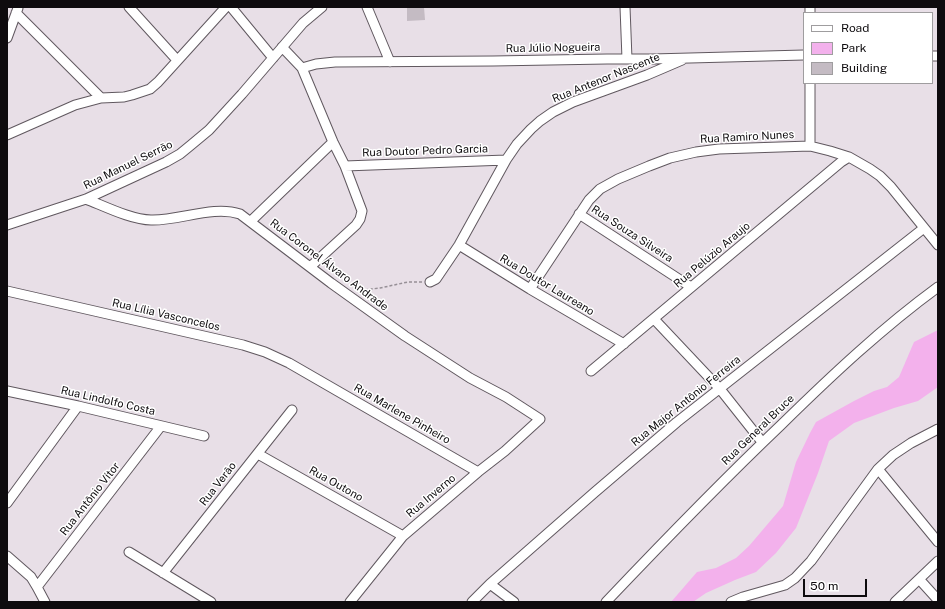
<!DOCTYPE html>
<html>
<head>
<meta charset="utf-8">
<style>
  body { margin:0 }
  #map { position:relative; width:945px; height:609px; overflow:hidden; background:#e8dfe7; font-family:"Public Sans",sans-serif }
  canvas { display:block }
  .frame { position:absolute; inset:0; border:8px solid #0e0b0e; pointer-events:none }
  .legend { position:absolute; left:803px; top:12px; width:130px; height:72px; box-sizing:border-box; background:#fff; border:1px solid #9f9d9f; margin:0; padding:5px 7px; list-style:none; font-size:12px; color:#0e0b0e }
  .legend li { display:flex; align-items:center; gap:8px; height:20px }
  .legend b { width:20px; border:1px solid #9f9d9f }
  .scale { position:absolute; left:803px; top:579px; width:64px; height:18px; box-sizing:border-box; border:2px solid #0e0b0e; border-top:0; padding-left:5px; font-size:12px; line-height:14px; white-space:nowrap; color:#0e0b0e; -webkit-text-stroke:3px #fff; paint-order:stroke }
</style>
</head>
<body>
<div id="map">
<canvas width="945" height="609"></canvas>
<div class="frame"></div>
<ul class="legend">
<li><b style="height:5px;background:#fff"></b>Road</li>
<li><b style="height:11px;background:#f3b1ec"></b>Park</li>
<li><b style="height:11px;background:#c4bbc3"></b>Building</li>
</ul>
<div class="scale">50 m</div>
</div>
<script>
const c = document.querySelector('canvas').getContext('2d');
c.lineJoin = 'round';
function fillPath(path, color) { c.fillStyle = color; c.fill(path, 'evenodd'); }
function trace(path, color, width, dash) { c.strokeStyle = color; c.lineWidth = width; c.lineCap = dash ? 'butt' : 'round'; c.setLineDash(dash || []); c.stroke(path); }
function drawText(font, color, halo, rows, align = 'center') {
  c.font = font + ' "Public Sans",sans-serif'; c.lineWidth = 3; c.setLineDash([]); c.textBaseline = 'middle'; c.strokeStyle = halo; c.fillStyle = color; for (const [text, x, y, turn = 0] of rows) {
    c.save(); c.translate(x, y); c.rotate((+turn || 0) * Math.PI / 180); c.textAlign = isNaN(turn) ? turn : align; if (halo) c.strokeText(text, 0, 0); c.fillText(text, 0, 0); c.restore();
  }
}
const green = new Path2D(`
  M938,330V387L918,401L894,408L854,423L829,441L818,473L796,528L776,553L756,572L735,580L706,593L693,602H671L697,572L716,568L736,558L749,546L783,506L796,462L810,433L816,422L854,401L874,391L887,387L899,377L914,342Z`);
const building = new Path2D(`
  M407,7H424L425,20L407,21Z`);
const path = new Path2D(`
  M355,288L363,290L380,288L408,282H422`);
const minor = new Path2D(`
  M129,7L177,60
  M231,7L273,58
  M367,7L390,62
  M625,7L627,59
  M16,13L101,98
  M810,13V7
  M7,38L18,8
  M282,47L302,68L333,142L345,166L362,211L360,219L356,225L310,267
  M932,56H938
  M302,68L316,64L335,62L493,61L607,59H652L804,55
  M810,83V146
  M7,135L75,105L101,98L124,97L132,95L150,89L158,82L226,7
  M345,166L506,160
  M86,199C104,206 132,220 151,220C179,221 213,205 240,214L331,283L405,336L470,378L506,397L540,419L505,451L478,472L403,536L350,602
  M579,214L691,287
  M251,221L333,142
  M7,225L86,199L166,162L180,154L191,145L209,130L242,94L303,23L322,7
  M459,245L530,289L624,344
  M430,282L436,279L459,245L506,160L517,144L531,129L540,121L553,112L573,102L647,75L682,60
  M530,289L589,200L600,189L618,179L649,166L670,158L696,152L719,149L810,146L830,151L849,157L870,169L880,176L891,187L938,245
  M7,291L243,345L265,352L289,363L478,472
  M654,319L720,389L762,442
  M591,371L841,162L849,157
  M7,391L78,406L204,436
  M258,454L403,536
  M878,469L938,542
  M7,503L78,406
  M129,552L211,602
  M7,556L31,577L37,587L45,602
  M163,573L292,410
  M919,579L938,600
  M490,584L514,602
  M37,587L161,426
  M472,602L490,584L595,492L677,422L924,228
  M606,602C663,542 721,482 781,425C831,376 882,328 938,287
  M731,602L743,597L785,585L795,578L811,561L878,469L893,455L911,443L938,429
  M895,602L938,561`);
const streetNames = [
  ["Rua Júlio Nogueira",553,48,-1],
  ["Rua Antenor Nascente",606,78,-22],
  ["Rua Ramiro Nunes",747,137,-3],
  ["Rua Doutor Pedro Garcia",425,151,-2],
  ["Rua Manuel Serrão",128,165,-26],
  ["Rua Souza Silveira",632,234,33],
  ["Rua Pelúzio Araujo",712,255,-40],
  ["Rua Coronel Álvaro Andrade",329,265,37],
  ["Rua Doutor Laureano",547,285,31],
  ["Rua Lília Vasconcelos",166,315,13],
  ["Rua Lindolfo Costa",108,401,13],
  ["Rua Major Antônio Ferreira",686,401,-39],
  ["Rua Marlene Pinheiro",402,414,30],
  ["Rua General Bruce",758,430,-44],
  ["Rua Verão",218,484,-52],
  ["Rua Outono",336,484,29],
  ["Rua Inverno",431,496,-40],
  ["Rua Antônio Vítor",90,499,-52]
];
fillPath(green, '#f3b1ec');
fillPath(building, '#c4bbc3');
trace(minor, '#60585f', 11);
trace(path, '#979097', 1.5, [3, 2]);
trace(minor, '#fff', 9);
drawText('11px', '#0e0b0e', '#fff', streetNames);
</script>
</body>
</html>
